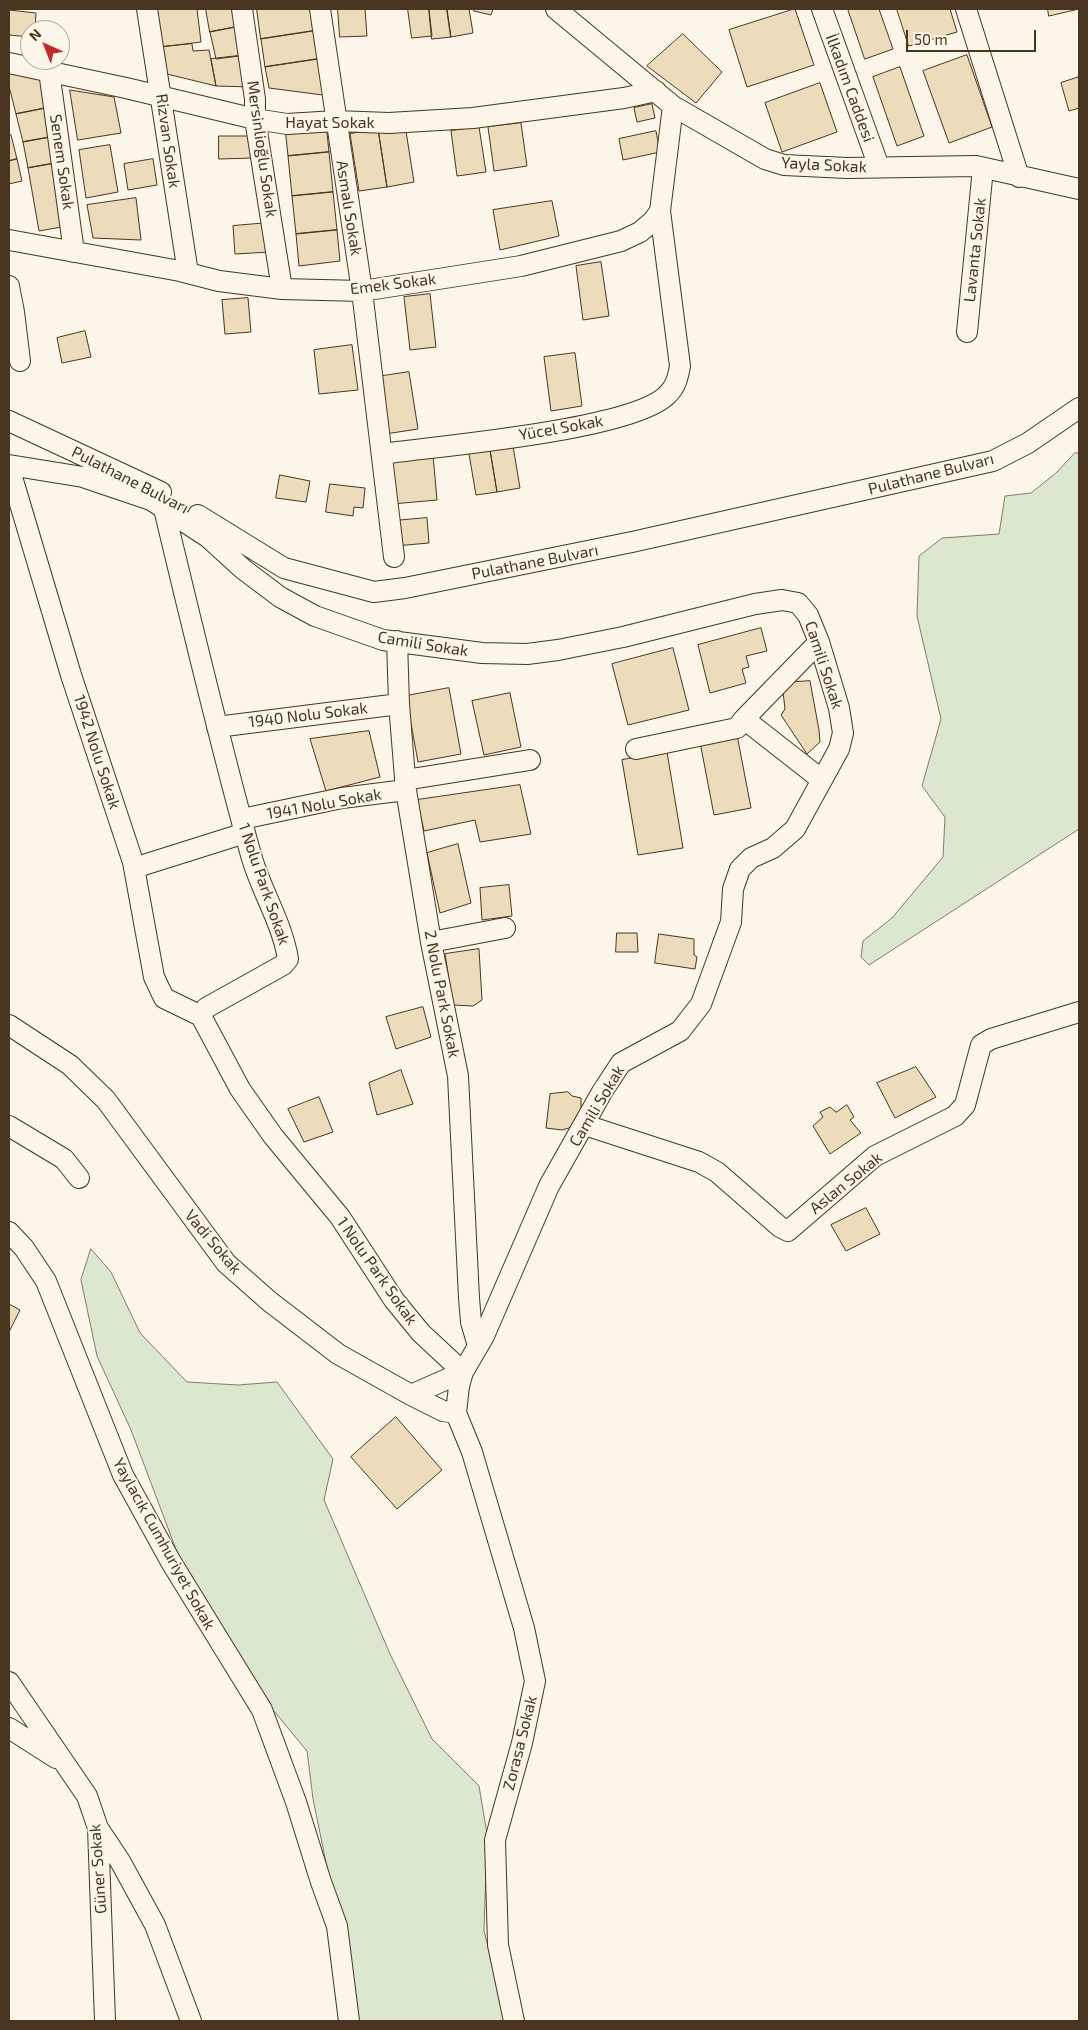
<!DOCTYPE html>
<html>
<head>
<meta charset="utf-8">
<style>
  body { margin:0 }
  #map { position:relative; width:1088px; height:2030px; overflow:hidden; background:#fbf6e9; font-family:"Exo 2",sans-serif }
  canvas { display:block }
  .frame { position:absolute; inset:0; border:10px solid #4a3520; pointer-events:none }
  .north { position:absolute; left:20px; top:20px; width:50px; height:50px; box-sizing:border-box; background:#fbf6e9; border:1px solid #b4a999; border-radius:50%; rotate:316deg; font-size:14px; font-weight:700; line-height:20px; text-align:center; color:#4a3520 }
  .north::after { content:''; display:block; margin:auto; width:18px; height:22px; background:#c62828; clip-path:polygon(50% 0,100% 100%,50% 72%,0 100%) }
  .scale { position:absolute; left:906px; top:30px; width:130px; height:22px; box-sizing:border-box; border:2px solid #4a3520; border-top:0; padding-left:6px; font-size:15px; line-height:18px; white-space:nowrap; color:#4a3520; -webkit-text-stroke:4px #fbf6e9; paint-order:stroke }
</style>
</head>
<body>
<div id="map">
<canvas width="1088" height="2030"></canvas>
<div class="frame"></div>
<div class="north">N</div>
<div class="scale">50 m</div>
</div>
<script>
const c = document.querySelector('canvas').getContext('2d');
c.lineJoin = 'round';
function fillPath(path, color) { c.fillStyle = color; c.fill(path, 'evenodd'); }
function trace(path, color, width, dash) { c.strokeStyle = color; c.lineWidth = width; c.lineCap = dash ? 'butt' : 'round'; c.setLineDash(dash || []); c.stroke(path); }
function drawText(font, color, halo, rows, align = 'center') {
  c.font = font + ' "Exo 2",sans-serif'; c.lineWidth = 4; c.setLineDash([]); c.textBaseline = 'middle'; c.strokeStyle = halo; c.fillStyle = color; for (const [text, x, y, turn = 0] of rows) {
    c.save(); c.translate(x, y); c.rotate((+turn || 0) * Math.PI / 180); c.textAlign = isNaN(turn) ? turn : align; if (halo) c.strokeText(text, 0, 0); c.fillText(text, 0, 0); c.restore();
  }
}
const green = new Path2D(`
  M1075,453H1079V829L869,965L861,957L863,941L892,918L943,857L945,817L922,786L941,719L917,616L919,556L942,538L999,534L1005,496L1031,493L1056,473Z
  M91,1249L111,1272L140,1333L187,1382L238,1385L277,1382L333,1459L324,1500L390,1654L432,1739L479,1786L487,1834L484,1931L507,2021H350L329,1877L313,1799L307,1751L206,1629L131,1430L97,1356L81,1280Z`);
const building = new Path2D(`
  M156,9H197L201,42L161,47Z
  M206,9H238L241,26L210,32Z
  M257,9H310L313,31L261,39Z
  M338,9H365L367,36L340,37Z
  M408,9H429L432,36L412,38Z
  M429,9H447L451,37L432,39Z
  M447,9H469L473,33L451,37Z
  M474,9H493L491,15L474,11Z
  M795,9L814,65L747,87L729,30Z
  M848,9H879L893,49L865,59Z
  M897,9H950L957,32L909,46Z
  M1048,9H1079L1049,16Z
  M9,10L36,13L35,30H30V37L9,35Z
  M241,26L247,55L216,59L210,32Z
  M313,31L318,59L265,67L261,39Z
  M683,34L722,72L696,103L647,66Z
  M192,44L193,51L209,50L216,86L163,73L161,47Z
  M247,55L252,87L216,86L211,59Z
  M967,55L992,127L949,143L923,71Z
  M318,59L323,95L269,88L265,67Z
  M900,67L924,136L897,146L873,77Z
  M9,70L43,74L46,108L16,114L9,86Z
  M1079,77V108L1069,111L1061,83Z
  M820,83L837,132L782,152L765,103Z
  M70,90L114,97L121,133L78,140Z
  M652,104L655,118L637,122L634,108Z
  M46,108L51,137L23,142L16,114Z
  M326,123L329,152L288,156L285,127Z
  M521,123L527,166L494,171L488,127Z
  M405,125L414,182L387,187L378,129Z
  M479,127L486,172L457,176L451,131Z
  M378,129L387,187L359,191L350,134Z
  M656,131L660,152L623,160L619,139Z
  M11,135L17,159L9,161V136Z
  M219,136H253V158L219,159Z
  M51,137L56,163L28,168L23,142Z
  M110,145L118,192L86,198L79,150Z
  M329,152L333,192L292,196L288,156Z
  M17,159L22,181L9,184V161Z
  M153,159L157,185L128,190L124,164Z
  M56,163L67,226L39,231L28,168Z
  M333,192L337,230L296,234L292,196Z
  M136,198L141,240L93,238L87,205Z
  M552,201L559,236L500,250L493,210Z
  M268,223L270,252L235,254L233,226Z
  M337,230L340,261L299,266L296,234Z
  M601,262L609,316L583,320L576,266Z
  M430,294L436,347L410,350L404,297Z
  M248,298L251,332L225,334L222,300Z
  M85,331L91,357L62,363L57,338Z
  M352,345L358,390L319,394L314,350Z
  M575,353L582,406L551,411L544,357Z
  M409,372L418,429L385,434L376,377Z
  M513,446L520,488L497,492L490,450Z
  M490,450L497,492L476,495L469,454Z
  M433,455L437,500L392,504L389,460Z
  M280,475L310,481L306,502L276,498Z
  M330,484L365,488L363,508L354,507L353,516L326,512Z
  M427,518L429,543L395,546L393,521Z
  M761,628L767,651L746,656L749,667L742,669L746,683L710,693L698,645Z
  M673,648L689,710L628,725L612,664Z
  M810,681L819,730L820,742L807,754L781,715L785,709L782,683Z
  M449,688L461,754L418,762L406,696Z
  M510,693L521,747L484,755L472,701Z
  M369,731L380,777L326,791L310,739Z
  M737,735L751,808L714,815L700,742Z
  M667,752L683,848L638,855L622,760Z
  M520,785L531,834L480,842L475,820L424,831L417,800Z
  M458,844L471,903L440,913L427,853Z
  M509,885L512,916L482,920L480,888Z
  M617,933H637L638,952H616Z
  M659,934L694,939V955L697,957L695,969L655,963Z
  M479,949L482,1000L473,1006L453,1005L445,954Z
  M423,1007L431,1037L396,1049L386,1017Z
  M916,1067L936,1097L895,1118L877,1083Z
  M401,1070L413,1104L377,1115L369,1083Z
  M568,1092L572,1096L581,1098V1119L576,1126L562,1130L546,1128L550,1094Z
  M319,1097L333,1132L304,1142L288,1109Z
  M847,1105L854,1117L850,1120L861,1133L830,1154L813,1126L823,1117L820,1112L830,1107L836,1112Z
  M866,1208L880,1234L846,1251L831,1225Z
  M9,1304L20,1310L9,1332Z
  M396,1417L442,1470L397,1509L351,1457Z`);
const minor = new Path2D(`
  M147,9L188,273
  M242,9L255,99V119L282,289
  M320,9L362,291L394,557
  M556,9L673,106L765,159L784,165L847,168L976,166L1079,189
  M822,9L879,167
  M966,9L1019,177
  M9,63L126,88L255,119L287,124L336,121L389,123L473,118L624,98L656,91
  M49,71L74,252
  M9,240L180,271L219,281L282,289L362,291L521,266L621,241L640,232L653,221L660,211L673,106
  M9,286L14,312
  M9,311L14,312L20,361
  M967,332L983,168
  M9,421L161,492
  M382,454C438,446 635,430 668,394C676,386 678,377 680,366L660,211
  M9,465L83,477L151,500L209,538L243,569L280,597L315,616L383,640L482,653L527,654L558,650L623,637L755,604L782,600L798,603L808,615L819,642L839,708L843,733L839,749L795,829L773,848L751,858L740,869L733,889L731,922L701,1004L680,1031L621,1063L602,1092L549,1186L484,1336L463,1372L459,1386L456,1413L472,1452L524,1628L535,1681L522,1743L495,1840L498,1945L514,2021
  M9,467L71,675L133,862L154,977L164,998L201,1016
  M164,509C192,625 219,740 251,855C261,891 282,922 288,959L283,965L206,1008L201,1016L240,1089L273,1136L340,1217L394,1300L421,1333L463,1372L411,1395
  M198,515L284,568L374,592L405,588L632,542L993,461L1028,443L1079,408
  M397,641L399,704L406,790L431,942L458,1076L469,1298L471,1322L478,1346
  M819,642L744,719L822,780
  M217,727L399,704
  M636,749L737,728L744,719
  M405,780L530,760
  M242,819L342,798L406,790
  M134,868L245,833
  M431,942L505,928
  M9,1025L70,1065L106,1100L226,1263L269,1301L338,1354L411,1395L443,1411L456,1413
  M585,1125L699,1162L717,1172L780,1227L788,1231L875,1156L955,1116L965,1105L981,1045L991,1039L1079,1012
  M9,1126L64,1159L79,1178
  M9,1232L24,1248L46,1281L123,1475L171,1562L262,1710L296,1802L321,1882L337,1926L349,2021
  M9,1682L87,1796L98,1828L105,2021
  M9,1728L56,1758
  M98,1828L120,1861L155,1925L191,2021`);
const streetNames = [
  ["İlkadım Caddesi",850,88,70],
  ["Hayat Sokak",330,123],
  ["Rizvan Sokak",168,141,82],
  ["Mersinlioğlu Sokak",262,149,82],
  ["Senem Sokak",62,162,82],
  ["Yayla Sokak",824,165,3],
  ["Asmalı Sokak",349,208,81],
  ["Lavanta Sokak",975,250,-84],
  ["Emek Sokak",393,284,-7],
  ["Yücel Sokak",561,428,-10],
  ["Pulathane Bulvarı",931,474,-14],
  ["Pulathane Bulvarı",130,480,27],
  ["Pulathane Bulvarı",535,562,-11],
  ["Camili Sokak",423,644,9],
  ["Camili Sokak",824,665,72],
  ["1940 Nolu Sokak",308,715,-7],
  ["1942 Nolu Sokak",97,752,72],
  ["1941 Nolu Sokak",324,804,-10],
  ["1 Nolu Park Sokak",264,884,71],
  ["2 Nolu Park Sokak",442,994,79],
  ["Camili Sokak",597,1106,-59],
  ["Aslan Sokak",846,1183,-39],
  ["Vadi Sokak",213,1242,50],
  ["1 Nolu Park Sokak",377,1271,55],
  ["Yaylacık Cumhuriyet Sokak",164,1544,61],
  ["Zorasa Sokak",520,1743,-76],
  ["Güner Sokak",98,1869,-94]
];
fillPath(green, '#dce7d0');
trace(green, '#887966', 1);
fillPath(building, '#ecdcbc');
trace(building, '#4a3520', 1);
trace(minor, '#4a3520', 22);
trace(minor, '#fbf6e9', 20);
drawText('16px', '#4a3520', '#fbf6e9', streetNames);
</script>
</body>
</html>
